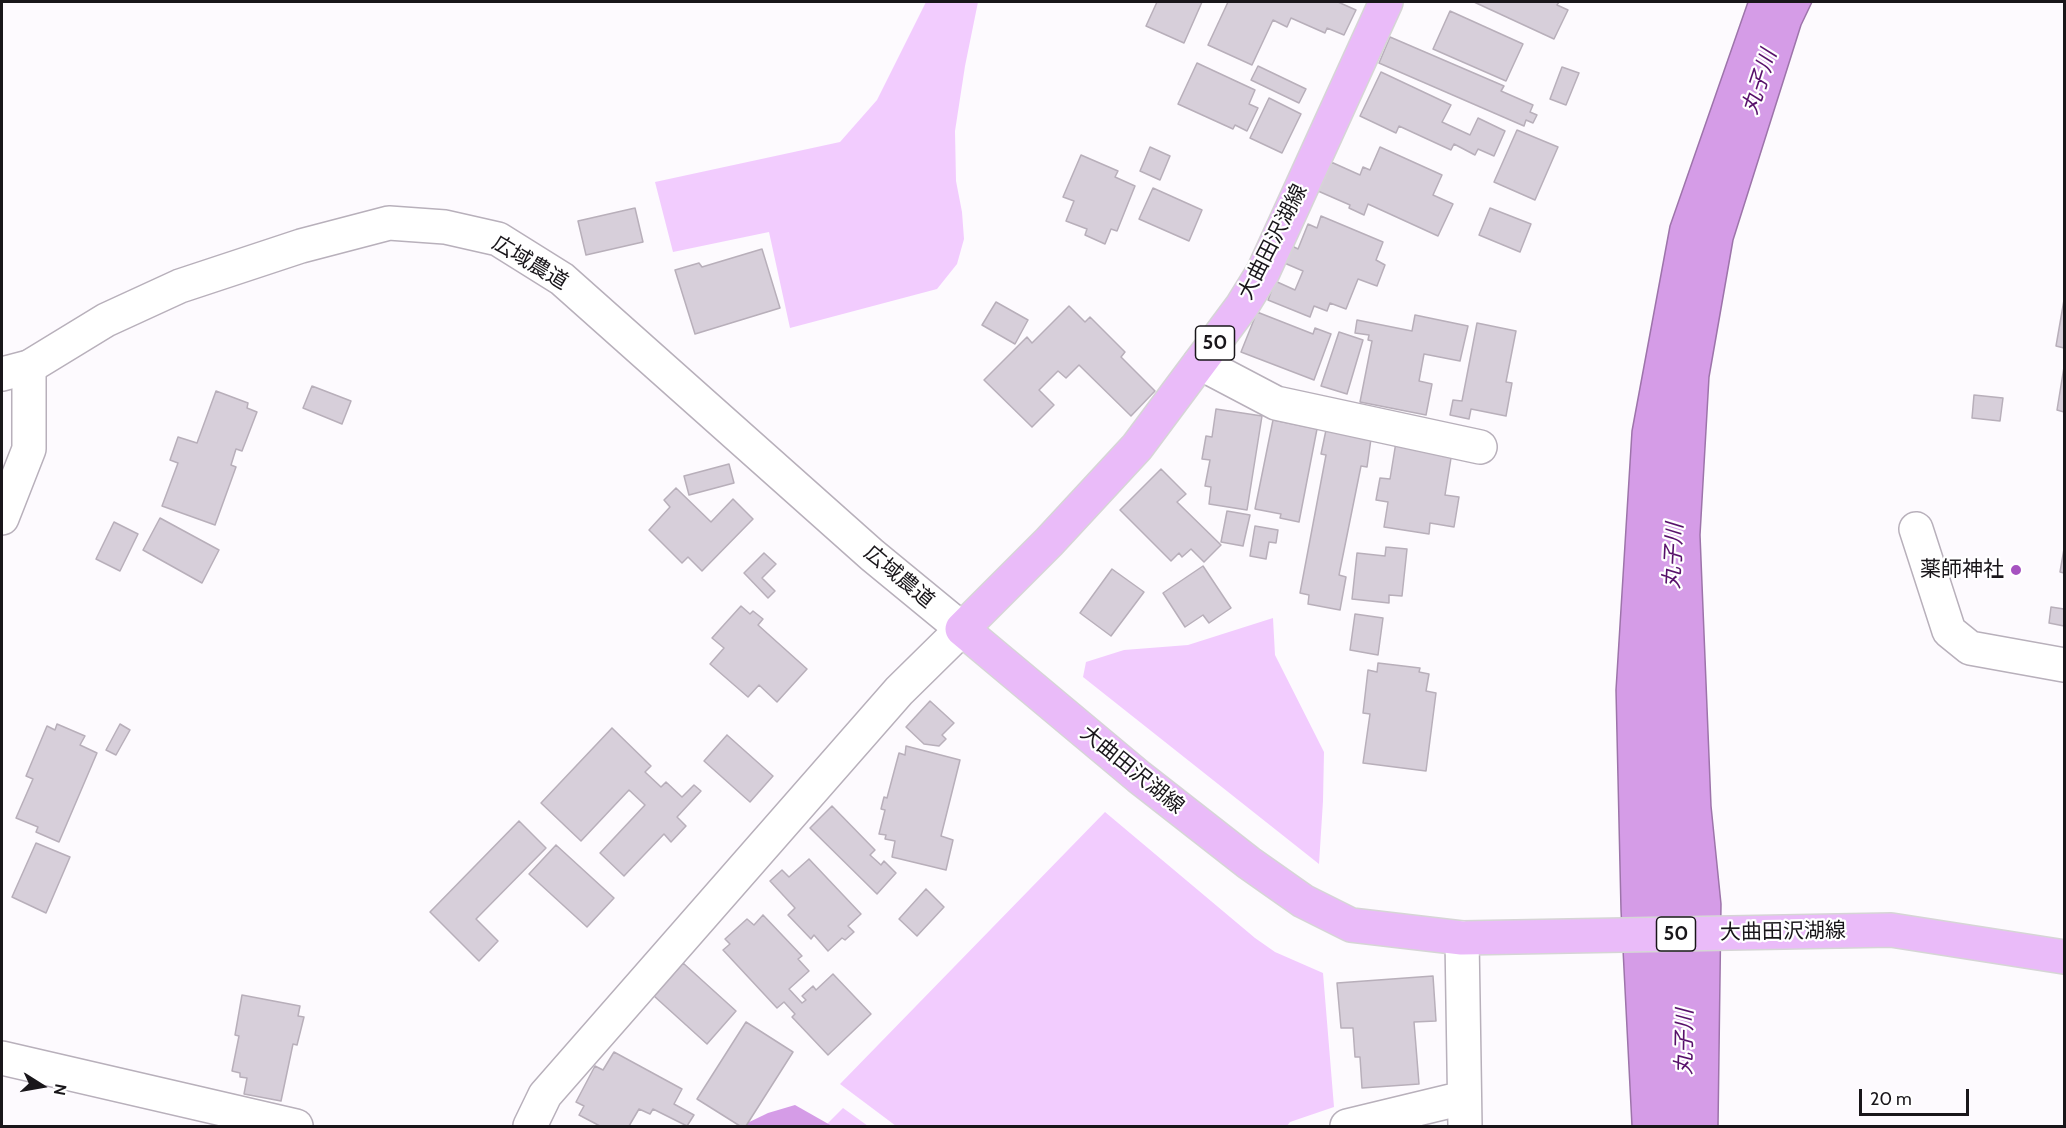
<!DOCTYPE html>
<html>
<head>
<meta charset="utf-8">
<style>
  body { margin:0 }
  #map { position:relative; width:2066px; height:1128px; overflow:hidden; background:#fdfafe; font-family:Cabin,sans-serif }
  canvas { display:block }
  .frame { position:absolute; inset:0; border:3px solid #19161a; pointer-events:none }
  .north { position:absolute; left:12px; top:1056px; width:60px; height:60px; -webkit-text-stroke:4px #fff; paint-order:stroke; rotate:101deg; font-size:16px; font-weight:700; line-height:24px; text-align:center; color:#19161a }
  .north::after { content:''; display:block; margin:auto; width:21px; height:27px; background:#19161a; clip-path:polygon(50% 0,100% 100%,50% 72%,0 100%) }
  .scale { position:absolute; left:1859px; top:1089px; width:110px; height:27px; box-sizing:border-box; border:3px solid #19161a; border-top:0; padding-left:8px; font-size:18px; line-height:21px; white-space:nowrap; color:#19161a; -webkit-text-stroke:4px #fff; paint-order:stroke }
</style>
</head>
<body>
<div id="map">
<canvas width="2066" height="1128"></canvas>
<div class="frame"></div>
<div class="north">N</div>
<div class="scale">20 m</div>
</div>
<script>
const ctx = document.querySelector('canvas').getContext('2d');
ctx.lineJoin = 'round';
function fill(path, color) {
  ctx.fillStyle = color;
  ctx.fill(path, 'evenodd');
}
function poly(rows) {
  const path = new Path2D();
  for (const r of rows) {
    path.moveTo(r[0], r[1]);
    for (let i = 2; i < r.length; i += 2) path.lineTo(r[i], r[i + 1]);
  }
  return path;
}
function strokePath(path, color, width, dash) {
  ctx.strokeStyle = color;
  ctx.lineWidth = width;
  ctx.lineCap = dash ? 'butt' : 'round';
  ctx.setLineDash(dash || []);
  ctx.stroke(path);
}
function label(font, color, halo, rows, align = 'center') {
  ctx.font = font + ' Cabin,"Noto Sans JP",sans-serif';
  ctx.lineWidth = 4.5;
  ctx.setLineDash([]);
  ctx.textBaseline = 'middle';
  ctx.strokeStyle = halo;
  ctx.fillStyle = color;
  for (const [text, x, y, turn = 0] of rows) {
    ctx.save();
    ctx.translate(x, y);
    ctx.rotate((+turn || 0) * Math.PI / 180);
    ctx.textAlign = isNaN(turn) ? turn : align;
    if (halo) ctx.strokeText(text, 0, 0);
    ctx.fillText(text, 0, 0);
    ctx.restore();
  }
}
fill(poly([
  [926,2,978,2,965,66,955,131,956,181,962,212,964,239,957,264,937,289,790,328,769,232,673,252,655,182,840,142,877,100],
  [1273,618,1275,655,1324,752,1323,801,1319,864,1083,677,1086,662,1124,650,1188,645],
  [1105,812,1255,938,1275,952,1323,973,1334,1107,1290,1122,1287,1126,896,1126,840,1084],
  [843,1108,868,1126,825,1126]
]), '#f2ccfe');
fill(poly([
  [795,1105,832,1126,741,1126,768,1113]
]), '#d59ce7');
const water = poly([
  [1748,2,1812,2,1801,25,1733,240,1709,377,1700,535,1711,806,1721,904,1718,1126,1632,1126,1621,910,1616,690,1632,431,1670,226,1748,2]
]);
fill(water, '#d59ce7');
strokePath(water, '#9d74aa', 1.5);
const building = poly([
  [1157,2,1202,2,1184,43,1146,26,1157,2],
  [1228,2,1338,2,1356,10,1344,35,1327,28,1325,33,1291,18,1287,27,1273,20,1252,65,1208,45,1228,2],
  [1474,2,1559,2,1557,5,1568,10,1554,39,1474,2],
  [1450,11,1523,44,1506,81,1433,49,1450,11],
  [1390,37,1504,86,1501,91,1533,105,1530,112,1537,115,1533,123,1526,120,1524,126,1379,63,1390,37],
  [1197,63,1255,90,1249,104,1258,108,1247,131,1235,125,1233,129,1178,104,1197,63],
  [1258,66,1306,89,1299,103,1251,80,1258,66],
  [1562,67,1579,73,1566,105,1550,99,1562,67],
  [1381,72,1451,105,1442,122,1470,135,1478,118,1505,131,1494,156,1478,149,1475,155,1454,144,1451,150,1399,126,1396,133,1360,116,1381,72],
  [1269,98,1301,114,1282,153,1250,138,1269,98],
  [1517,130,1558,147,1535,200,1494,182,1517,130],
  [1150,147,1170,156,1160,180,1140,171,1150,147],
  [1380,147,1442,175,1433,195,1453,204,1438,236,1368,204,1364,215,1349,208,1350,205,1318,191,1331,162,1360,175,1363,167,1370,170,1380,147],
  [1081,155,1118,171,1115,177,1135,186,1117,231,1111,229,1105,244,1085,235,1087,229,1066,221,1074,201,1063,197,1081,155],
  [1153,188,1202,210,1189,241,1139,219,1153,188],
  [635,208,643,242,586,255,578,221,635,208],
  [1490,208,1531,224,1520,252,1479,235,1490,208],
  [1321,216,1383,242,1376,260,1385,265,1377,286,1358,279,1346,309,1330,303,1327,311,1314,306,1310,317,1268,300,1275,281,1295,290,1303,271,1282,262,1290,245,1298,249,1308,224,1317,228,1321,216],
  [762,249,780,308,695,334,675,270,699,263,702,267,762,249],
  [2064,300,2064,348,2056,346,2064,300],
  [996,302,1028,320,1015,344,982,325,996,302],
  [1069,306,1085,322,1090,317,1125,352,1121,357,1155,391,1131,416,1079,365,1066,378,1058,371,1039,390,1054,405,1032,427,984,380,1027,337,1032,343,1069,306],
  [1257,312,1313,334,1315,328,1331,334,1314,380,1241,352,1257,312],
  [1415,315,1468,326,1460,361,1424,354,1419,381,1432,384,1426,415,1360,402,1372,341,1368,340,1369,335,1355,333,1357,320,1412,331,1415,315],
  [1477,323,1516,331,1506,382,1512,383,1506,416,1471,409,1469,419,1450,415,1453,400,1462,401,1477,323],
  [1339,332,1363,340,1347,394,1321,386,1339,332],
  [2064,367,2064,412,2057,410,2064,367],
  [312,386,351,401,342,424,303,408,312,386],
  [216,391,248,403,247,408,257,412,242,451,236,449,231,465,236,467,215,525,162,506,178,463,170,460,178,437,197,443,216,391],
  [1974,395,2003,398,2000,421,1972,418,1974,395],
  [1216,409,1262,416,1247,510,1209,504,1211,487,1205,486,1210,460,1202,459,1206,436,1212,437,1216,409],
  [1273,420,1317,429,1299,522,1280,518,1281,514,1255,509,1273,420],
  [1326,430,1371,439,1367,467,1361,466,1339,575,1346,577,1340,610,1308,604,1309,595,1300,593,1326,455,1321,454,1326,430],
  [1396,442,1452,452,1445,495,1459,497,1454,527,1430,523,1429,534,1384,527,1388,502,1376,500,1380,478,1390,479,1396,442],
  [729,464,734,483,689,495,684,476,729,464],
  [1161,469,1186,494,1177,502,1221,545,1204,562,1191,549,1182,557,1179,553,1171,561,1120,510,1161,469],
  [676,488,711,522,733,499,753,519,702,571,688,557,682,563,649,530,670,507,664,500,676,488],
  [1227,511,1250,515,1243,546,1221,542,1227,511],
  [160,518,219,550,202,583,143,550,160,518],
  [114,522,138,534,120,571,96,559,114,522],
  [1255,526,1278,530,1276,543,1269,542,1266,559,1250,556,1255,526],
  [1386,547,1407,549,1402,596,1389,595,1389,603,1352,599,1357,553,1385,556,1386,547],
  [2064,549,2064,573,2060,572,2064,549],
  [764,553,776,564,762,578,775,591,768,598,744,573,764,553],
  [1203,566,1231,608,1209,623,1203,615,1185,627,1163,593,1203,566],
  [1112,569,1144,592,1111,636,1080,613,1112,569],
  [741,606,750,614,753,611,763,619,758,625,807,669,777,702,759,685,748,697,710,664,724,648,712,638,741,606],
  [2051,607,2064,609,2064,626,2049,623,2051,607],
  [1355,614,1383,618,1378,655,1350,650,1355,614],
  [1378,663,1420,668,1419,672,1429,674,1426,691,1436,693,1426,771,1363,763,1370,714,1363,713,1368,670,1377,672,1378,663],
  [930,701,954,723,942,735,946,739,939,746,924,744,906,727,930,701],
  [57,724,85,736,80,745,97,753,59,842,36,832,38,827,16,818,33,779,26,776,47,726,55,730,57,724],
  [120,724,130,730,116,755,106,750,120,724],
  [612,728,651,766,645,772,661,787,666,782,682,797,694,785,701,791,677,817,686,826,671,842,664,834,624,876,600,853,645,805,629,790,581,841,541,803,612,728],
  [727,735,773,776,750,802,704,761,727,735],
  [906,746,960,760,941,836,953,840,946,870,892,857,895,841,885,839,886,835,879,834,885,810,881,809,884,797,887,798,899,753,905,755,906,746],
  [832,806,875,850,870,855,881,865,884,861,896,873,877,894,810,828,832,806],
  [519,821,546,848,476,919,498,941,479,961,430,912,519,821],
  [36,843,70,857,46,913,12,897,36,843],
  [556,845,614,898,587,927,529,874,556,845],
  [809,859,861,914,848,926,854,932,845,940,842,938,828,951,814,935,811,939,788,915,795,908,770,881,782,870,789,877,809,859],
  [926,889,944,907,917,936,899,919,926,889],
  [763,915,802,956,798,959,809,971,789,989,802,1003,806,1000,802,996,813,986,816,990,833,974,871,1014,828,1055,792,1017,795,1014,784,1002,777,1008,723,950,730,944,725,939,747,919,754,925,763,915],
  [683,963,736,1011,707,1044,654,996,683,963],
  [1433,976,1436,1021,1414,1022,1419,1084,1362,1088,1360,1057,1355,1057,1353,1028,1341,1028,1337,983,1433,976],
  [242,995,300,1006,298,1016,304,1017,297,1045,293,1044,281,1101,244,1094,247,1078,240,1077,240,1073,232,1071,239,1036,235,1035,242,995],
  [746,1022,793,1052,746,1126,740,1126,697,1099,746,1022],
  [614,1052,682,1089,674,1104,694,1115,687,1126,653,1109,650,1114,639,1109,629,1126,600,1126,579,1115,584,1106,576,1102,595,1066,603,1070,614,1052]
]);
fill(building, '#d7cfda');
strokePath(building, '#b8afba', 1.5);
const minor = poly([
  [1200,363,1276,403,1480,447],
  [2,518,29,449,29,367],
  [1916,529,1949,631,1970,648,2064,665],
  [1462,938,1465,1126],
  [2,1058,296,1126],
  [530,1126,545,1095,899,691,962,629],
  [1347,1126,1463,1098]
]);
const tertiary = poly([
  [2,374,29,367,106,320,180,286,301,246,389,223,445,227,498,239,562,279,872,555,962,629]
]);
const primary = poly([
  [1386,2,1263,272,1242,306,1137,447,1049,542,962,629,1139,777,1249,863,1303,901,1351,925,1462,938,1891,930,2064,957]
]);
strokePath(minor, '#b8b0bb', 36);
strokePath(tertiary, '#b8b0bb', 36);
strokePath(primary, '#d6d5d6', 36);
strokePath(minor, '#fff', 33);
strokePath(tertiary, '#fff', 33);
strokePath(primary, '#eabbf9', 33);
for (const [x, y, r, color] of [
  [2016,570,6,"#a652c0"]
]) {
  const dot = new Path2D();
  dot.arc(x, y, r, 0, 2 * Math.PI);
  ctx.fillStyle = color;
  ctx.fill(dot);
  strokePath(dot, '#fff', 2);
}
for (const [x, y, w] of [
  [1215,343,39],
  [1676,934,39]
]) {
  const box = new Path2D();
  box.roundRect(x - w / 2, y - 17, w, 34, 4.5);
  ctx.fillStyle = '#fff';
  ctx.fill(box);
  strokePath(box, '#19161a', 1.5);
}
label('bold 20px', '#19161a', null, [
  ["50",1215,343],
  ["50",1676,934]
]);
label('21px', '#19161a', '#fff', [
  ["大曲田沢湖線",1273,242,-63],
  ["広域農道",530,263,31],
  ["広域農道",899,577,40],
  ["大曲田沢湖線",1132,770,39],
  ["大曲田沢湖線",1783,932,-1]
]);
label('21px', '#19161a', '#fff', [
  ["薬師神社",2004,570]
], 'right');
label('italic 22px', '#57106a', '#fff', [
  ["丸子川",1760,82,-72],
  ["丸子川",1674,556,-87],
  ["丸子川",1685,1042,-89]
]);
</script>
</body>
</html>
